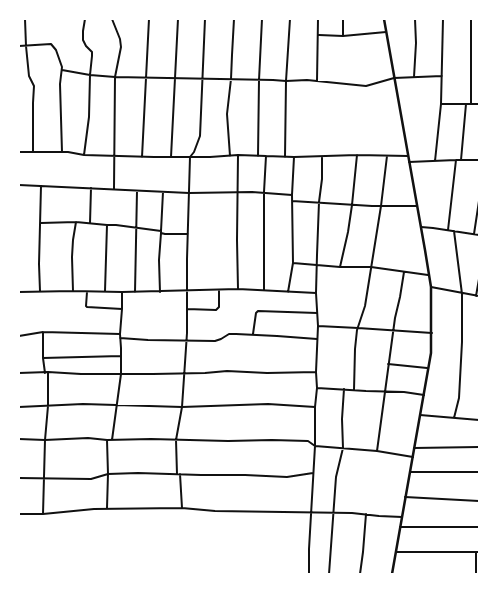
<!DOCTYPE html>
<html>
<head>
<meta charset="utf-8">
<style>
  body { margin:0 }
  #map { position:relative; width:498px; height:593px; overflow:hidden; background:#fff; font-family:"Fira Sans Condensed",sans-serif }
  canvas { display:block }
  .frame { position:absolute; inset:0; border:20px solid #fff; pointer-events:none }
</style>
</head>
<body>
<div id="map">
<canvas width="498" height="593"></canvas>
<div class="frame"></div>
</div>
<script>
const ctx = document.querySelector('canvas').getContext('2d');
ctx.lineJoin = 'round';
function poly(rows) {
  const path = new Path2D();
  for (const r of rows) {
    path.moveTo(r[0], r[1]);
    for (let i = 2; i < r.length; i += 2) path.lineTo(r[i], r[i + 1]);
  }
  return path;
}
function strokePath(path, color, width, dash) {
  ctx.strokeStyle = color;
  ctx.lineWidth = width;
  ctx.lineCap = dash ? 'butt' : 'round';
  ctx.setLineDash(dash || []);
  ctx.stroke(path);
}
strokePath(poly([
  [25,19,26,46,29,76,34,86,33,103,33,152],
  [112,19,120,39,121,47,115,77,114,189],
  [319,35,343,36,386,32],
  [343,36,343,19],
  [19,46,51,44,56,50,62,67,60,84,62,152],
  [62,70,90,75,115,77,273,80,286,81,307,80,366,86,394,78,442,76],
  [414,77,416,43,415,19],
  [317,81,318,19],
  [441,104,479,104],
  [471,104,471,19],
  [19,152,68,152,84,155,154,157,210,157,238,155,294,157,357,155,408,156],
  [84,155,89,117,90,75,92,56,92,52,86,46,83,40,83,31,85,19],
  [230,156,227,114,231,79,232,55,234,19],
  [258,156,259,80,262,19],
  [142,157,149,19],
  [171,157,178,19],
  [285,157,286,81,290,19],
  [461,160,466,104],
  [435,161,441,104,443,19],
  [409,162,456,160,479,160],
  [19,185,189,193,252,192,292,195],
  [292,201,372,206,417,206],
  [41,223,76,222,107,225,116,225,161,231,161,233,165,234,188,234],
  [90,223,91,188],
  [421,227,433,228,479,235],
  [448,230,456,160],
  [161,231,163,192],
  [454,231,462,294,462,342,459,398,454,418],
  [474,234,479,201],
  [293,263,340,267,371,267,428,275],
  [340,267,348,232,352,205,357,155],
  [431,287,479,296],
  [238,289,237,240,238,155],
  [264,290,264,192,266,156],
  [40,291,39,264,41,186],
  [73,291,72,257,73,240,76,222],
  [105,291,107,225],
  [19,292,73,291,122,292,238,289,316,293],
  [87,292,86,306,87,307,122,309],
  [135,292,137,191],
  [160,292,159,260,161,233],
  [288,292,293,263,292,195,294,157],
  [476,296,479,279],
  [187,309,216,310,219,307,219,290],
  [318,326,358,328,432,333],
  [253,334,256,313,258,311,317,313],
  [19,336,43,332],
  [120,338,148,340,215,341,221,339,229,334,236,334,277,336,317,339],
  [43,358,121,356],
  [388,364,427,368],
  [19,373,48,372,81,374,153,374,205,373,227,371,267,373,316,372],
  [45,373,43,358,43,332,120,334],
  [317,388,366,391,404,392,424,395],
  [354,390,355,349,357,330,365,306,381,206,387,156],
  [19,407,83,404,182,407,268,404,315,407],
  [420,415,479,420],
  [19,439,45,440,88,438,107,440,151,439,228,441,272,440,308,441,315,446,377,451,413,457],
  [107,440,108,474,107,508],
  [112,440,121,374,121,348,120,334,122,309,122,292],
  [414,448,479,447],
  [377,451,395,318,400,297,404,272],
  [410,472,479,472],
  [177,474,176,440,182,407,187,333,187,259,190,157,194,152,200,136,205,19],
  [180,474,182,508],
  [19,478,91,479,108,474,138,473,201,475,245,475,287,477,313,473],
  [405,497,479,501],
  [19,514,43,514,94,509,182,508,215,511,352,513,379,516,402,517],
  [43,514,45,440,48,406,48,372],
  [400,527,479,527],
  [396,552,479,552],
  [476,552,476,574],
  [309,574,309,549,315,446,315,407,317,388,316,372,318,326,316,293,317,255,319,202,322,179,322,157],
  [329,574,336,477,343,448,342,419,344,389],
  [360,574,363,552,366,514]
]), '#111', 2);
strokePath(poly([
  [384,19,425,250,431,287,431,353,392,574]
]), '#111', 2.5);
</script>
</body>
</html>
